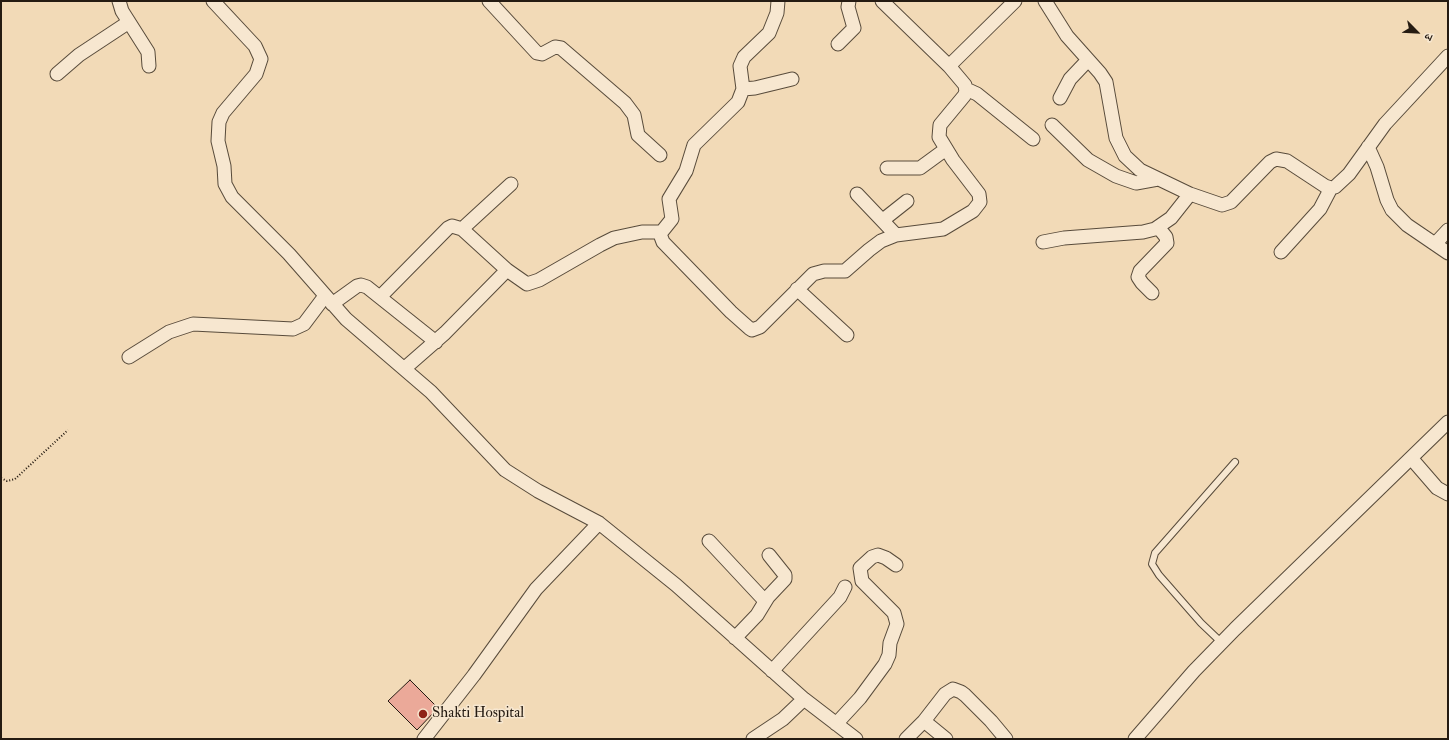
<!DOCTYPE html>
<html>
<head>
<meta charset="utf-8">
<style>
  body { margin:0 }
  #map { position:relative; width:1449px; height:740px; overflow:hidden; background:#f2dab7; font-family:"IM FELL Double Pica","Noto Serif Devanagari",serif }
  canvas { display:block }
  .frame { position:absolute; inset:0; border:2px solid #251b12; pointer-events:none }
  .north { position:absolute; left:1397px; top:12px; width:40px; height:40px; -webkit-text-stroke:3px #f7e7d0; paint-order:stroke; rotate:114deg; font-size:11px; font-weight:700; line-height:16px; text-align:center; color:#251b12 }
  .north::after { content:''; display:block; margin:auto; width:14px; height:18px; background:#251b12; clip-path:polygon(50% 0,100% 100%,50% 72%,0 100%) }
</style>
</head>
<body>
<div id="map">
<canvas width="1449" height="740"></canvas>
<div class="frame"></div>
<div class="north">उ</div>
</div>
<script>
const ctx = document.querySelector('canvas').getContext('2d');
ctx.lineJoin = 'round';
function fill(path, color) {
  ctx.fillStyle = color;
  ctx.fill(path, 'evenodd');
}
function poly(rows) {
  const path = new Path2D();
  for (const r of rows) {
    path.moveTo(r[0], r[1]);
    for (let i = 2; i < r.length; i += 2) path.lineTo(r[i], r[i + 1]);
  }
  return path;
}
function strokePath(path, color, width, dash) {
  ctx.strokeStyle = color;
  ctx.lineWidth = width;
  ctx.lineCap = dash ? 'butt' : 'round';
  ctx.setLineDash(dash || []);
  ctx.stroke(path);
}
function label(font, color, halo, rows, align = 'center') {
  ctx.font = font + ' "IM FELL Double Pica",serif';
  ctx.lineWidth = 3;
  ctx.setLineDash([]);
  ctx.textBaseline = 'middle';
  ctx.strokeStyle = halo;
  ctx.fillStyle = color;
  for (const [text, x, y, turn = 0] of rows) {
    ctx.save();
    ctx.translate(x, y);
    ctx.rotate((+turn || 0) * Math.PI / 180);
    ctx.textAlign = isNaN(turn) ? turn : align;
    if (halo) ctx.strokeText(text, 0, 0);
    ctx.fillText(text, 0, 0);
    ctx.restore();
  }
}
const building = poly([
  [410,680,438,708,417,730,388,701,410,680]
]);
fill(building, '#eba999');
strokePath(building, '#251b12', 1);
const lane = poly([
  [1222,643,1201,623,1159,575,1152,564,1155,553,1235,462]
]);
const street = poly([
  [119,1,122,11,148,52,149,66],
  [213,1,255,46,261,59,256,74,223,113,219,122,218,141,224,166,225,184,232,197,289,254,346,319,431,392,505,470,538,491,599,523,676,585,804,699,856,739],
  [489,1,537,53,542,54,555,47,561,48,625,103,634,115,638,135,660,155],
  [778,1,777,13,769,33,744,57,740,66,743,89,738,102,694,145,686,171,669,199,672,219,660,234,663,242,731,312,749,328,752,330,760,327,813,274,824,271,845,271,869,250,881,241,896,235,943,229,973,211,980,202,979,194,953,160,939,137,940,125,964,96,966,92,965,85,949,66,882,1],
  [1045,1,1067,36,1100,73,1106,82,1116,138,1125,156,1140,170,1190,194,1222,205,1231,202,1270,162,1276,159,1287,161,1325,186,1331,188,1335,187,1349,174,1385,124,1448,56],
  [838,44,854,28,848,7,849,1],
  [949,66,1015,1],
  [57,74,79,55,129,22],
  [743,89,755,88,792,79],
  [966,89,977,94,1033,139],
  [1060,98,1070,79,1088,60],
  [1052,125,1088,160,1116,176,1136,183,1158,179],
  [1368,147,1377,167,1387,200,1392,210,1407,225,1448,253],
  [887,168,920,168,946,149],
  [857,194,896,235],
  [883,220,907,201],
  [462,229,511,184],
  [1043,242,1064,238,1143,232,1155,229,1171,218,1190,194],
  [1435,244,1448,230],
  [1281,252,1320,209,1331,188],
  [797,289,847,335],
  [1152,293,1142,283,1138,277,1140,271,1167,243,1166,237,1158,227],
  [380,297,448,228,452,226,462,229,507,270,527,284,539,280,600,245,614,238,642,232,661,232],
  [332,304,357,286,361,285,367,287,436,342],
  [129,357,169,332,193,324,293,329,304,324,325,296],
  [405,368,445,333,507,270],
  [1411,458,1437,488,1448,494],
  [709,541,765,601],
  [735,638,757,615,768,597,785,579,785,575,769,555],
  [772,671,840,597,845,587],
  [924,721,946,739],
  [836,724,860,698,885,664,889,655,890,643,897,624,894,613,862,581,860,568,872,557,878,555,886,558,896,565],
  [424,739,474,675,536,589,599,523],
  [753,739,783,719,804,699],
  [906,739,924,721,945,694,953,689,961,692,965,695,991,721,1006,739],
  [1135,739,1194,671,1235,629,1448,422]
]);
strokePath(lane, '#584b3b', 8);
strokePath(street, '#584b3b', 15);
strokePath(poly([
  [1,478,7,481,15,479,68,430]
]), '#251b12', 2, [1, 2]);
strokePath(lane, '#f7e7d0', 6);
strokePath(street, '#f7e7d0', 13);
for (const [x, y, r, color] of [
  [423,714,5,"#8f2418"]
]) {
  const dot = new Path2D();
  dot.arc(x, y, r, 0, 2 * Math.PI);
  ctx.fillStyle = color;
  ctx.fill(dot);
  strokePath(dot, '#f7e7d0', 1.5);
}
label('15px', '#251b12', '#f7e7d0', [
  ["Shakti Hospital",432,714]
], 'left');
</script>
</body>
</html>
